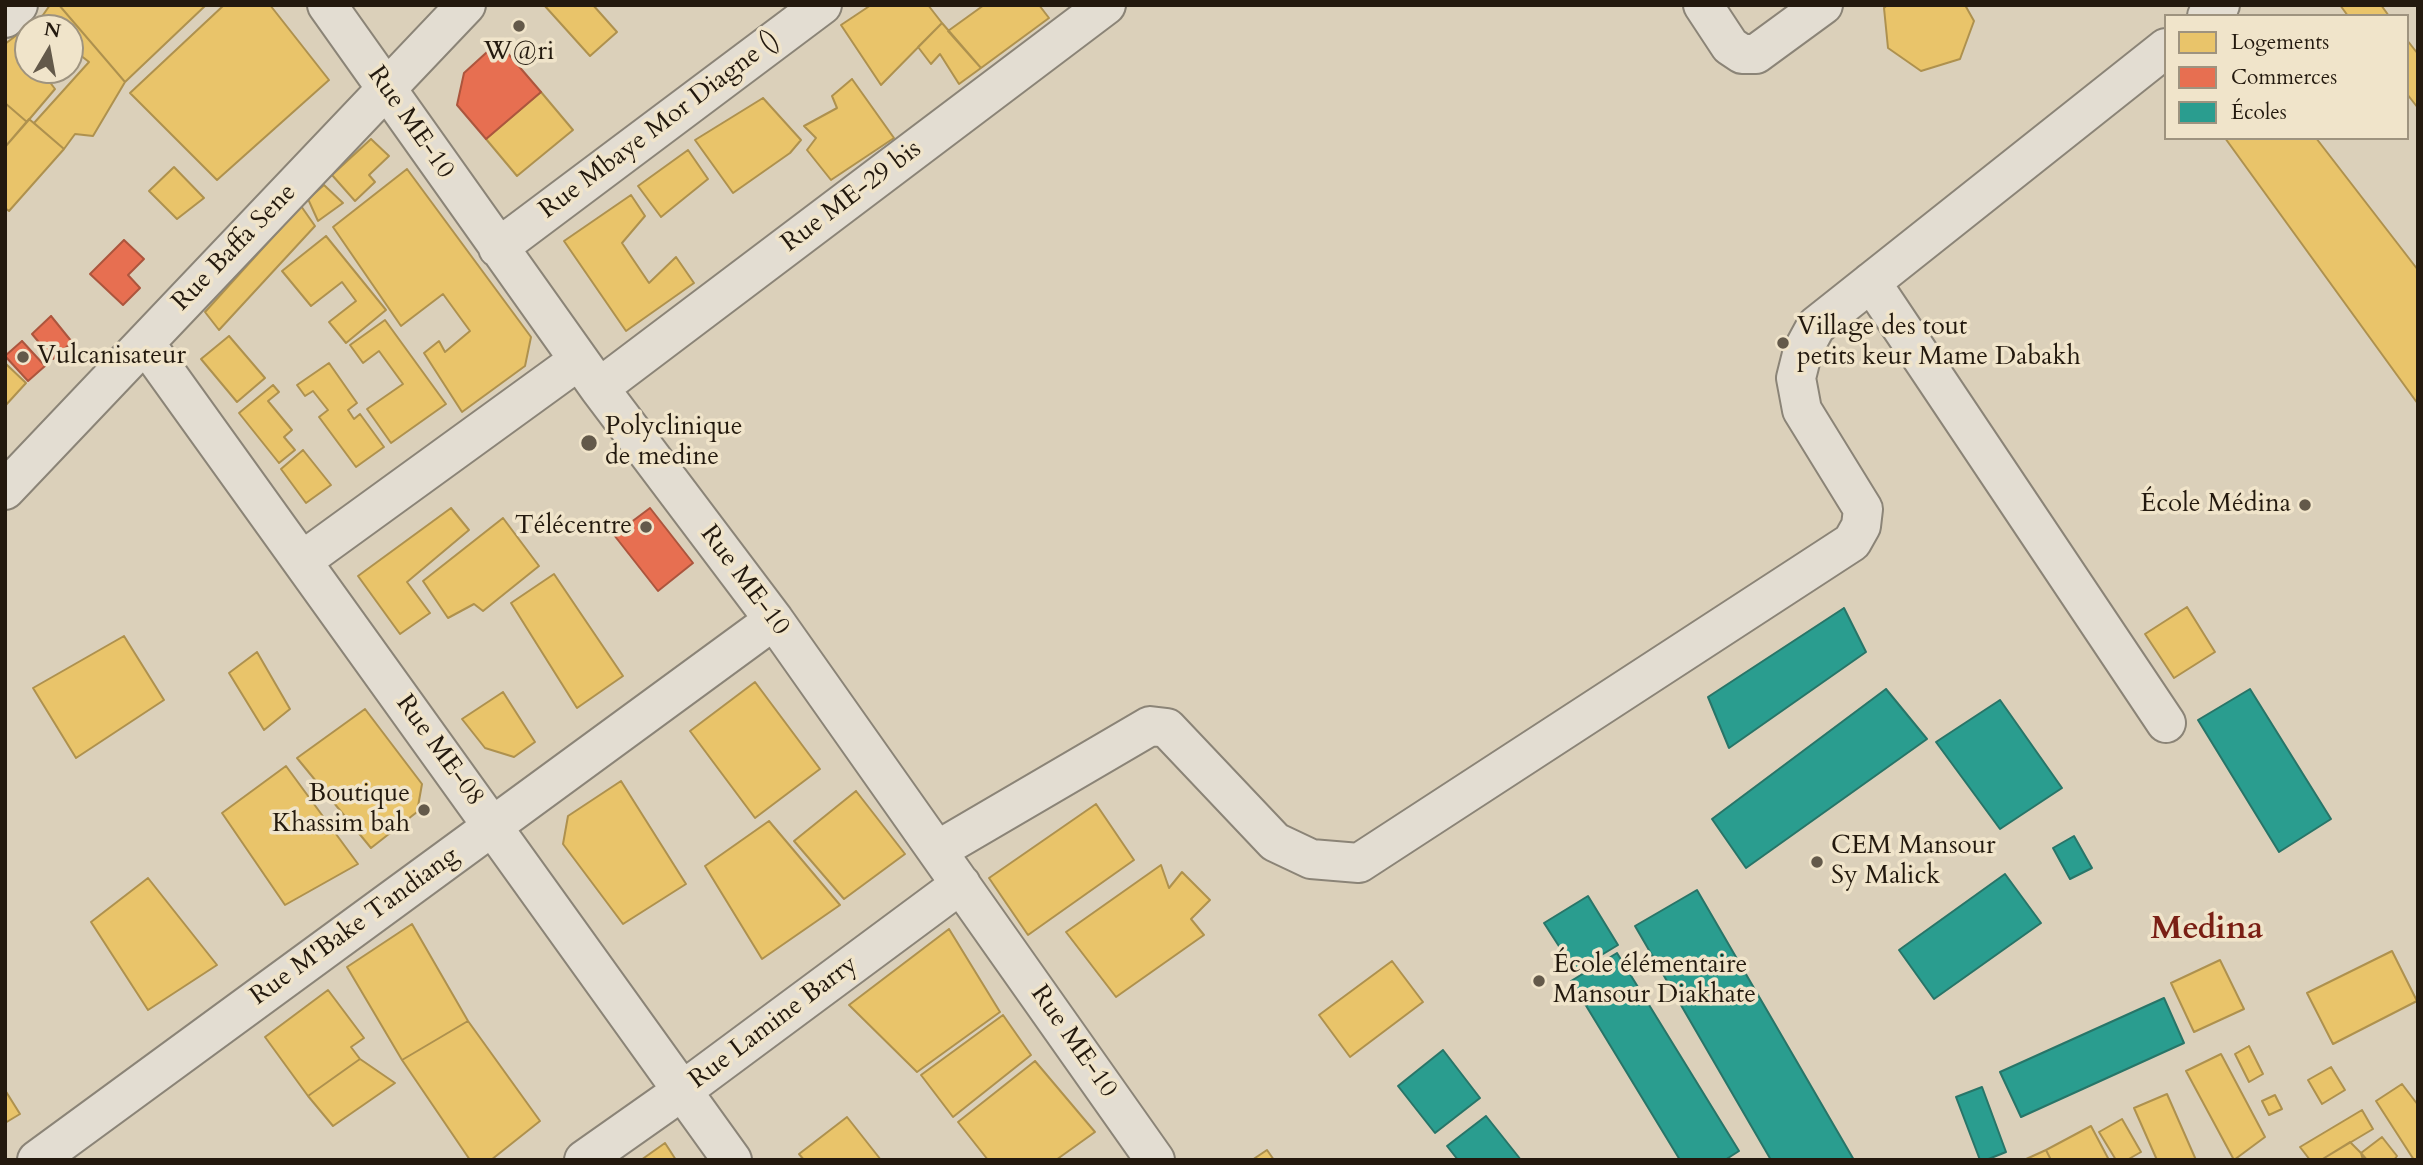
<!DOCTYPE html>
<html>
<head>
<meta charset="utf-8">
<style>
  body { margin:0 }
  #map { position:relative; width:2423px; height:1165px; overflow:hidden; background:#dbd0ba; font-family:Cardo,serif }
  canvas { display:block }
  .frame { position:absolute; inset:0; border:7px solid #23190e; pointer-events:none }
  .legend { position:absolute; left:2164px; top:14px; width:245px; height:126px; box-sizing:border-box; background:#f0e4ca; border:2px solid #9e937f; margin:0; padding:9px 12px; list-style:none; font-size:21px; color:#23190e }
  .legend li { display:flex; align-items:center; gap:14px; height:35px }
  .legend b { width:35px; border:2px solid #9e937f }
  .north { position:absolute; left:14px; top:14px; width:70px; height:70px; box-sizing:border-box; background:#f0e4ca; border:2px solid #9e937f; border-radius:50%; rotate:10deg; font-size:19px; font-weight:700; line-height:28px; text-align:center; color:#23190e }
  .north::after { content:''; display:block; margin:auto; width:24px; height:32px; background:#63594a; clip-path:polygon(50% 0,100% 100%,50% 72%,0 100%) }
</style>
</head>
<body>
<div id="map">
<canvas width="2423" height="1165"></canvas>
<div class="frame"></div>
<ul class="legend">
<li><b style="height:19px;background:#e9c46a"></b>Logements</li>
<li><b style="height:19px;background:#e76f51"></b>Commerces</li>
<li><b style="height:19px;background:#2a9d8f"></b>Écoles</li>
</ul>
<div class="north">N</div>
</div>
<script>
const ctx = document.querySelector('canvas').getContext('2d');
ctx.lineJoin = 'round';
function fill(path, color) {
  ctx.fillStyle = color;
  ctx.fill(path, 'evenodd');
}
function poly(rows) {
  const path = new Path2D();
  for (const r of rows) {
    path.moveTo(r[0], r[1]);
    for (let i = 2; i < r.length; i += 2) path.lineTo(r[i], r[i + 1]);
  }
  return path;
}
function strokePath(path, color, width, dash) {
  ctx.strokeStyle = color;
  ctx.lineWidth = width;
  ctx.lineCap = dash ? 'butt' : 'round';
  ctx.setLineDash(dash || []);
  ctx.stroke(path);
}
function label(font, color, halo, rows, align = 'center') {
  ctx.font = font + ' Cardo,serif';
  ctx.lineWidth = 7;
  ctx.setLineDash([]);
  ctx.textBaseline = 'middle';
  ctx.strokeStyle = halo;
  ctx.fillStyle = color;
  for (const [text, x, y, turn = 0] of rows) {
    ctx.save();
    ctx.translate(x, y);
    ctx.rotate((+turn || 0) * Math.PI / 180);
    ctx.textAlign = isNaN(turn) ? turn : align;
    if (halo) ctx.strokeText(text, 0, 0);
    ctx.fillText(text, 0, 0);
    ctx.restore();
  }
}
const homes = poly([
  [50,5,59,5,125,82,93,136,75,134,64,149,34,123,89,62,70,47,70,28,28,28,28,70,45,70,43,73,55,89,27,122,5,103,5,44,43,15,50,5],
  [59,5,206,5,125,82,59,5],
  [224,5,270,5,329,80,217,180,130,93,224,5],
  [544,5,593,5,617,32,590,56,544,5],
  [871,5,928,5,942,23,881,85,841,25,871,5],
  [984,5,1039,5,1049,18,981,68,948,31,984,5],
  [1887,5,1965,5,1974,21,1960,59,1921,71,1888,48,1884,8,1887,5],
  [2340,5,2381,5,2389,16,2348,16,2340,5],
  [942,23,981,68,959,84,940,54,931,64,918,47,942,23],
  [2407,40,2418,54,2418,108,2407,94,2407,40],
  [852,79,894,138,831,180,807,150,816,138,804,126,837,108,832,96,852,79],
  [541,92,573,130,517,176,486,139,541,92],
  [763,98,801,140,790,153,733,193,695,140,763,98],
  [5,103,27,122,5,147,5,103],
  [29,119,64,149,9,211,5,208,5,147,29,119],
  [2225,138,2316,138,2418,270,2418,404,2225,138],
  [371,139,389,156,369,175,375,182,355,201,332,175,371,139],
  [688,150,708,179,661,217,638,186,688,150],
  [174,167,204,198,177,219,149,191,174,167],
  [407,169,531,337,525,366,462,412,424,353,439,341,445,352,470,331,443,294,401,326,333,227,407,169],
  [324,185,343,203,318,221,308,199,324,185],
  [631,195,645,216,622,243,649,283,676,257,694,283,626,331,564,241,631,195],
  [301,206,315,226,219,330,205,312,301,206],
  [326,236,386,310,346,343,329,322,356,301,342,282,311,306,282,271,326,236],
  [385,320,446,404,391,443,367,409,403,384,379,351,363,363,350,345,385,320],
  [229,336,265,378,237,402,201,359,229,336],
  [5,363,26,383,5,406,5,363],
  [329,363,357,403,348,410,354,419,360,414,384,447,356,467,319,417,328,410,313,391,305,396,297,385,329,363],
  [273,385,279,392,268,401,292,430,284,437,295,450,279,463,239,413,273,385],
  [303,450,331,485,306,503,281,469,303,450],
  [451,508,469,530,407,582,430,613,400,634,358,576,451,508],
  [503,518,539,566,483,611,474,604,448,618,423,581,503,518],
  [554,574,623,676,577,708,511,603,554,574],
  [2187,607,2215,652,2174,678,2145,634,2187,607],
  [124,636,164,700,76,758,33,688,124,636],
  [257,652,290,709,264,730,229,673,257,652],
  [755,682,820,769,755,818,690,731,755,682],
  [503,692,535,742,514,757,485,748,462,719,503,692],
  [365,709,422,784,417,812,371,848,297,758,365,709],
  [286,766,358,864,285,905,222,813,286,766],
  [621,781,686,884,623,924,563,844,568,816,621,781],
  [856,791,905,854,844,899,794,841,856,791],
  [1096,804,1134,860,1028,935,989,878,1096,804],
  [769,821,840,905,762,959,705,866,769,821],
  [1161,865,1169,888,1182,872,1210,900,1191,919,1204,935,1116,997,1066,932,1161,865],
  [148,878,217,965,148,1010,91,922,148,878],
  [412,924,468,1021,402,1060,347,967,412,924],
  [949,929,1000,1012,917,1072,849,1005,949,929],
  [2392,951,2417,1001,2333,1044,2307,993,2392,951],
  [2220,960,2244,1009,2194,1032,2171,983,2220,960],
  [1392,961,1423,1002,1350,1057,1319,1015,1392,961],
  [328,990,364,1038,351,1047,360,1059,308,1096,265,1037,328,990],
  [1003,1015,1031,1055,953,1117,921,1075,1003,1015],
  [468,1021,540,1121,491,1160,470,1160,402,1060,468,1021],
  [2249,1046,2263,1074,2249,1082,2235,1054,2249,1046],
  [2221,1054,2265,1137,2234,1160,2186,1071,2221,1054],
  [360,1059,395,1083,333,1126,308,1096,360,1059],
  [1035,1061,1095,1132,1056,1160,988,1160,958,1122,1035,1061],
  [2331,1067,2345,1090,2322,1104,2308,1080,2331,1067],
  [2402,1084,2418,1105,2418,1160,2414,1160,2376,1101,2402,1084],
  [5,1090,20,1114,5,1123,5,1090],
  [2167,1094,2196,1160,2157,1160,2134,1108,2167,1094],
  [2275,1095,2282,1109,2269,1115,2262,1101,2275,1095],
  [2362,1110,2373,1129,2321,1160,2310,1160,2300,1147,2362,1110],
  [847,1117,881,1160,804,1160,799,1154,847,1117],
  [2122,1119,2141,1152,2127,1160,2116,1160,2099,1132,2122,1119],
  [2091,1126,2109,1160,2051,1160,2046,1150,2091,1126],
  [2382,1137,2397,1156,2394,1160,2367,1160,2361,1153,2382,1137],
  [2350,1142,2361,1153,2363,1160,2321,1160,2350,1142],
  [665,1143,676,1160,641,1160,665,1143],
  [1267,1150,1274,1160,1252,1160,1267,1150],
  [2046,1150,2051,1160,2024,1160,2046,1150]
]);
fill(homes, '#e9c46a');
strokePath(homes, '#ae914e', 2);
const shops = poly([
  [498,42,541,92,486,139,457,105,464,73,498,42],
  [124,240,144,259,128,275,140,288,123,305,90,274,124,240],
  [51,316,72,342,53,359,32,334,51,316],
  [22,341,45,366,28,381,5,356,22,341],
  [650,508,693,563,658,591,614,535,650,508]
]);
fill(shops, '#e76f51');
strokePath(shops, '#ac553d', 2);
const schools = poly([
  [1844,608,1866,652,1729,748,1708,697,1844,608],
  [1886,689,1927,739,1746,868,1712,819,1886,689],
  [2250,689,2331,819,2279,852,2198,720,2250,689],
  [2000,700,2062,788,2000,829,1936,742,2000,700],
  [2074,836,2092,868,2070,879,2053,848,2074,836],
  [2005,874,2041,923,1934,999,1899,950,2005,874],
  [1697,890,1854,1160,1771,1160,1635,926,1697,890],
  [1588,896,1618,945,1575,971,1544,923,1588,896],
  [1617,953,1739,1151,1725,1160,1680,1160,1571,981,1617,953],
  [2164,998,2184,1043,2021,1117,2000,1072,2164,998],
  [1443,1050,1480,1098,1435,1133,1398,1086,1443,1050],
  [1982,1087,2006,1152,1986,1160,1980,1160,1956,1097,1982,1087],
  [1486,1116,1521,1160,1458,1160,1447,1146,1486,1116]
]);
fill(schools, '#2a9d8f');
strokePath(schools, '#287568', 2);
const minor = poly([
  [327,5,599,388,774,620,1155,1160],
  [1703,5,1730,46,1742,54,1756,54,1823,5],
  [2207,16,2220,5],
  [5,18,18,5],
  [498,248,822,5],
  [1871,282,2166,723],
  [145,343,732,1160],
  [599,388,1106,5],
  [5,490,466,5],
  [302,561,579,360],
  [938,850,1150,726,1167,728,1275,842,1311,859,1359,863,1852,542,1861,526,1863,509,1802,410,1796,378,1803,350,1816,326,2166,48],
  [37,1160,774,620],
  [584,1160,682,1091,961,884]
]);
strokePath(minor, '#8b8477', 42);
strokePath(minor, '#e3ddd2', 38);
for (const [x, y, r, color] of [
  [519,26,7,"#63594a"],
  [1783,343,7,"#63594a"],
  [23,357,7,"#63594a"],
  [589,443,9,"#63594a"],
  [2305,505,7,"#63594a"],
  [646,527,7,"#63594a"],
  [424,810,7,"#63594a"],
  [1817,862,7,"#63594a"],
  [1539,981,7,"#63594a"]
]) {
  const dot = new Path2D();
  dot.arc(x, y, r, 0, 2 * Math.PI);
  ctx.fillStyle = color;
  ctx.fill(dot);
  strokePath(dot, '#f0e4ca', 2.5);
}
label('26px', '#23190e', '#f0e4ca', [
  ["W@ri",519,53,"center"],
  ["Village des tout",1797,328],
  ["petits keur Mame Dabakh",1797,358],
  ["Vulcanisateur",37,357],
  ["Polyclinique",605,428],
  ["de medine",605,458],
  ["École Médina",2291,505,"right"],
  ["Télécentre",632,527,"right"],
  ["Boutique",410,795,"right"],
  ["Khassim bah",410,825,"right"],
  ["CEM Mansour",1831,847],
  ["Sy Malick",1831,877],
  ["École élémentaire",1553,966],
  ["Mansour Diakhate",1553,996]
], 'left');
label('26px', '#23190e', '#f0e4ca', [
  ["Rue ME-10",410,123,55],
  ["Rue Mbaye Mor Diagne ()",660,126,-37],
  ["Rue ME-29 bis",852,197,-37],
  ["Rue Baffa Sene",235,248,-46],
  ["Rue ME-10",744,581,53],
  ["Rue ME-08",439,751,54],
  ["Rue M'Bake Tandiang",355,927,-36],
  ["Rue Lamine Barry",774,1023,-37],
  ["Rue ME-10",1073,1042,55]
]);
label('bold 33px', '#7a1f14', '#f0e4ca', [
  ["Medina",2207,930]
]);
</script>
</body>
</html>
